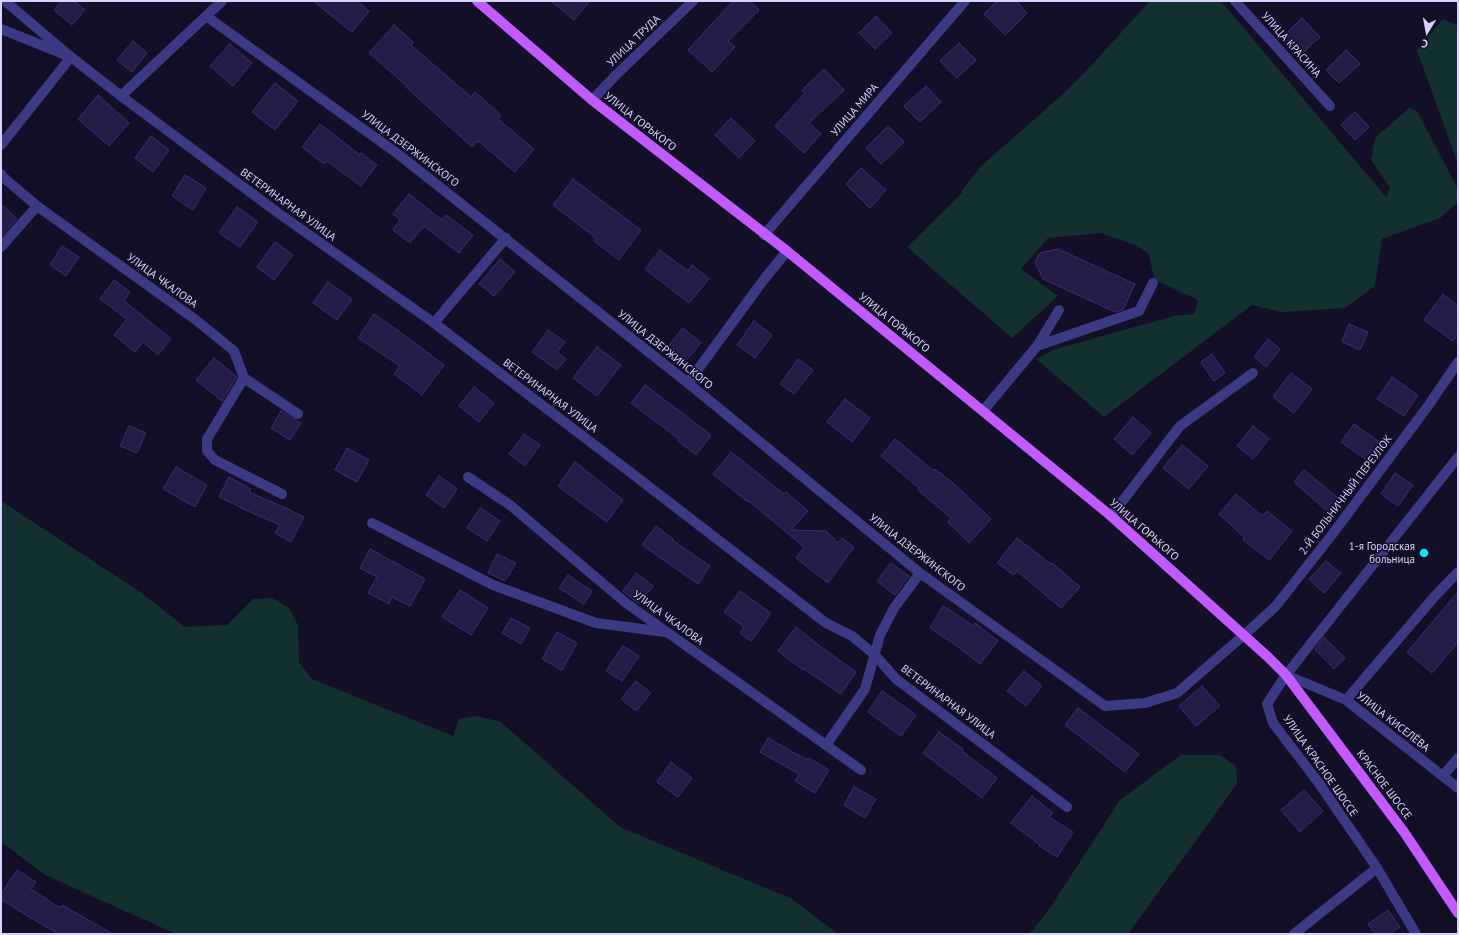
<!DOCTYPE html>
<html>
<head>
<meta charset="utf-8">
<style>
  body { margin:0 }
  #map { position:relative; width:1459px; height:935px; overflow:hidden; background:#130f26; font-family:"PT Sans",sans-serif }
  canvas { display:block }
  .frame { position:absolute; inset:0; border:2px solid #d9d4ff; pointer-events:none }
  .north { position:absolute; left:1407px; top:12px; width:40px; height:40px; -webkit-text-stroke:3px #130f26; paint-order:stroke; rotate:191deg; font-size:11px; font-weight:700; line-height:16px; text-align:center; color:#d9d4ff }
  .north::after { content:''; display:block; margin:auto; width:14px; height:18px; background:#d9d4ff; clip-path:polygon(50% 0,100% 100%,50% 72%,0 100%) }
</style>
</head>
<body>
<div id="map">
<canvas width="1459" height="935"></canvas>
<div class="frame"></div>
<div class="north">С</div>
</div>
<script>
const ctx = document.querySelector('canvas').getContext('2d');
ctx.lineJoin = 'round';
function fill(path, color) {
  ctx.fillStyle = color;
  ctx.fill(path, 'evenodd');
}
function poly(rows) {
  const path = new Path2D();
  for (const r of rows) {
    path.moveTo(r[0], r[1]);
    for (let i = 2; i < r.length; i += 2) path.lineTo(r[i], r[i + 1]);
  }
  return path;
}
function strokePath(path, color, width, dash) {
  ctx.strokeStyle = color;
  ctx.lineWidth = width;
  ctx.lineCap = dash ? 'butt' : 'round';
  ctx.setLineDash(dash || []);
  ctx.stroke(path);
}
function label(font, color, halo, rows, align = 'center') {
  ctx.font = font + ' "PT Sans",sans-serif';
  ctx.lineWidth = 3;
  ctx.setLineDash([]);
  ctx.textBaseline = 'middle';
  ctx.strokeStyle = halo;
  ctx.fillStyle = color;
  for (const [text, x, y, turn = 0] of rows) {
    ctx.save();
    ctx.translate(x, y);
    ctx.rotate((+turn || 0) * Math.PI / 180);
    ctx.textAlign = isNaN(turn) ? turn : align;
    if (halo) ctx.strokeText(text, 0, 0);
    ctx.fillText(text, 0, 0);
    ctx.restore();
  }
}
fill(poly([
  [1152,1,1221,1,1386,197,1390,188,1371,160,1375,138,1409,108,1417,111,1458,189,1458,202,1440,218,1382,239,1375,286,1345,308,1281,312,1252,305,1104,417,1036,359,1056,349,1174,316,1194,314,1198,300,1155,280,1148,253,1137,246,1101,233,1048,238,1021,269,1058,296,1012,338,907,247,962,193,961,192,981,166,1062,95,1087,70,1149,2],
  [1443,19,1458,26,1458,164,1417,50],
  [1,501,139,591,185,627,227,625,253,599,272,598,289,608,298,625,299,662,312,679,453,736,459,719,477,716,501,722,620,827,792,899,838,934,176,934,45,875,1,842],
  [1181,755,1220,755,1236,766,1237,784,1128,934,1029,934,1046,914,1120,800]
]), '#12302f');
const building = poly([
  [62,1,74,1,85,10,72,25,54,10,62,1],
  [313,1,357,1,369,11,352,32,313,1],
  [551,1,590,1,574,20,551,1],
  [733,1,750,1,759,10,728,41,735,47,712,72,688,50,733,1],
  [997,1,1016,1,1027,13,1005,35,984,14,997,1],
  [876,16,892,33,875,49,859,33,876,16],
  [1302,18,1320,37,1299,56,1282,38,1302,18],
  [394,25,413,42,411,45,471,97,475,92,501,115,498,119,534,149,515,172,478,141,472,147,406,87,407,86,369,53,394,25],
  [133,41,147,53,132,72,117,60,133,41],
  [959,43,976,60,957,78,940,61,959,43],
  [230,44,252,63,233,86,210,66,230,44],
  [1346,50,1360,64,1339,83,1326,70,1346,50],
  [824,69,844,90,809,123,821,134,804,153,775,126,805,93,802,90,824,69],
  [275,83,298,101,275,130,252,112,275,83],
  [926,86,941,102,920,122,904,106,926,86],
  [98,95,129,123,109,146,78,119,98,95],
  [1355,112,1369,127,1355,140,1341,125,1355,112],
  [731,118,755,141,739,158,715,135,731,118],
  [320,124,360,155,361,153,377,165,361,186,327,161,324,164,302,147,320,124],
  [888,126,904,142,881,164,866,148,888,126],
  [151,136,169,150,153,172,135,158,151,136],
  [861,168,886,190,870,208,846,184,861,168],
  [185,175,206,188,193,210,172,196,185,175],
  [573,179,641,230,619,260,594,241,596,238,553,205,573,179],
  [409,194,442,220,446,215,473,235,459,253,424,226,410,243,393,230,400,220,393,214,409,194],
  [1,204,17,219,1,237,1,204],
  [237,207,258,222,240,247,219,233,237,207],
  [275,242,293,255,274,280,257,267,275,242],
  [62,246,79,257,66,276,50,265,62,246],
  [1058,249,1135,284,1123,310,1115,312,1043,279,1035,262,1040,253,1058,249],
  [660,250,688,271,692,265,709,279,689,303,645,269,660,250],
  [500,259,515,272,494,296,479,284,500,259],
  [114,280,130,292,124,301,171,339,158,355,143,342,135,352,114,335,127,319,100,299,114,280],
  [328,282,352,299,337,320,313,303,328,282],
  [1443,294,1458,306,1458,334,1453,341,1424,320,1443,294],
  [374,314,400,332,444,365,422,395,394,374,400,366,358,338,374,314],
  [754,321,772,335,755,358,737,345,754,321],
  [1349,324,1368,332,1360,350,1342,342,1349,324],
  [683,328,701,343,684,363,666,349,683,328],
  [548,330,565,342,557,352,566,359,557,370,532,352,548,330],
  [1268,339,1280,349,1266,367,1254,357,1268,339],
  [597,347,621,365,597,396,573,378,597,347],
  [1212,354,1225,373,1214,381,1201,362,1212,354],
  [214,358,237,377,222,401,196,380,214,358],
  [798,359,813,370,794,394,780,384,798,359],
  [1291,373,1312,389,1294,413,1273,397,1291,373],
  [1392,377,1418,395,1404,416,1377,399,1392,377],
  [645,385,711,435,696,455,678,441,679,439,631,403,645,385],
  [474,387,494,403,479,422,459,406,474,387],
  [845,399,870,418,852,442,827,422,845,399],
  [281,411,301,423,290,440,271,428,281,411],
  [1133,417,1151,433,1132,455,1114,439,1133,417],
  [1354,424,1384,445,1371,463,1341,442,1354,424],
  [129,426,146,433,137,453,120,446,129,426],
  [1253,426,1269,439,1253,459,1237,446,1253,426],
  [524,434,540,445,525,466,509,454,524,434],
  [895,439,934,471,935,469,952,482,991,519,969,543,948,522,951,518,918,490,919,488,881,456,895,439],
  [1182,445,1208,466,1189,489,1163,468,1182,445],
  [347,448,369,460,357,482,335,470,347,448],
  [731,452,784,494,786,492,808,511,791,530,826,531,838,543,842,538,854,547,828,583,796,558,804,547,749,501,748,502,713,474,731,452],
  [575,462,623,500,607,522,558,486,575,462],
  [176,467,207,485,195,507,163,489,176,467],
  [1304,470,1339,499,1328,512,1294,482,1304,470],
  [1395,473,1413,485,1398,506,1381,494,1395,473],
  [439,476,457,489,444,508,426,495,439,476],
  [229,477,251,489,249,492,288,509,304,517,291,542,275,533,280,525,250,512,219,497,229,477],
  [1236,494,1262,516,1267,511,1292,531,1269,560,1243,540,1245,538,1219,514,1236,494],
  [480,508,500,521,487,541,467,528,480,508],
  [656,526,673,539,672,540,710,566,698,584,642,545,656,526],
  [1017,538,1051,564,1052,563,1080,587,1061,608,1017,571,1014,575,997,563,1017,538],
  [370,549,425,579,410,606,392,597,389,604,368,593,377,577,360,568,370,549],
  [497,554,516,563,505,581,488,573,497,554],
  [1326,561,1341,573,1324,593,1309,579,1326,561],
  [891,563,909,576,895,595,877,581,891,563],
  [636,573,653,586,639,604,623,591,636,573],
  [568,575,592,591,584,604,559,588,568,575],
  [460,590,488,608,471,635,442,617,460,590],
  [740,591,771,613,751,641,740,633,744,627,724,612,740,591],
  [1458,592,1458,642,1432,673,1407,652,1458,592],
  [943,606,974,626,975,623,998,641,980,664,954,644,930,628,943,606],
  [511,618,530,628,521,644,502,633,511,618],
  [796,627,821,647,856,672,841,694,804,669,803,670,778,651,796,627],
  [557,632,577,643,562,670,542,659,557,632],
  [1324,637,1345,658,1334,669,1315,649,1324,637],
  [623,646,639,656,622,681,606,671,623,646],
  [1024,671,1042,686,1026,706,1007,691,1024,671],
  [636,681,651,693,636,711,621,699,636,681],
  [1202,686,1220,706,1196,726,1179,706,1202,686],
  [882,691,916,715,901,736,868,712,882,691],
  [1078,708,1139,754,1125,772,1105,756,1065,725,1078,708],
  [939,732,963,749,962,751,997,778,982,798,923,753,939,732],
  [768,738,807,760,809,758,829,770,815,793,795,781,799,774,760,752,768,738],
  [671,762,692,778,678,797,657,782,671,762],
  [854,787,876,799,865,818,844,805,854,787],
  [1304,790,1323,811,1300,832,1281,810,1304,790],
  [1032,796,1053,813,1049,817,1073,832,1057,857,1039,846,1040,845,1011,823,1032,796],
  [17,870,36,882,31,889,60,908,62,905,113,934,59,934,29,917,1,899,1,894,17,870],
  [1388,910,1400,927,1390,934,1375,934,1368,924,1388,910]
]);
fill(building, '#241b47');
strokePath(building, '#3b2d73', 1);
strokePath(poly([
  [1235,1,1330,106],
  [206,16,398,154,688,383,920,573,1105,706,1145,703,1177,693,1244,635,1275,607,1331,536,1428,406,1458,362],
  [1,29,71,57,121,96,281,215,434,323,630,472,826,623,852,636,875,655,896,679,1067,807],
  [121,96,222,1],
  [592,100,616,75,693,1],
  [1,145,71,57,5,1],
  [1,174,3,177,37,206,196,320,234,351,244,378,298,414],
  [764,235,965,1],
  [1,247,37,206],
  [1059,310,1037,346,1139,311,1153,283],
  [434,323,506,238],
  [244,378,207,439,207,451,215,460,282,494],
  [688,383,762,282,787,251],
  [983,411,1037,346],
  [468,477,510,505,626,603,861,770],
  [1111,516,1180,426,1253,373],
  [372,523,493,585,596,623,665,632],
  [1286,675,1346,700,1458,788],
  [1346,700,1435,596,1458,572],
  [826,745,865,689,880,635,894,608,920,573],
  [1443,776,1458,758],
  [1294,934,1377,868],
  [1416,934,1377,868,1318,782,1273,723,1267,704,1286,675,1458,457]
]), '#3d3a85', 10);
strokePath(poly([
  [477,1,592,100,787,251,1111,516,1268,657,1286,675,1404,832,1458,913]
]), '#c25bff', 10);
for (const [x, y, r, color] of [
  [1424,553,5,"#00e5ff"]
]) {
  const dot = new Path2D();
  dot.arc(x, y, r, 0, 2 * Math.PI);
  ctx.fillStyle = color;
  ctx.fill(dot);
  strokePath(dot, '#130f26', 1.5);
}
label('11px', '#d9d4ff', '#130f26', [
  ["УЛИЦА ТРУДА",634,41,-44],
  ["УЛИЦА КРАСИНА",1291,45,48],
  ["УЛИЦА МИРА",855,110,-49],
  ["УЛИЦА ГОРЬКОГО",640,122,38],
  ["УЛИЦА ДЗЕРЖИНСКОГО",410,149,37],
  ["ВЕТЕРИНАРНАЯ УЛИЦА",288,205,36],
  ["УЛИЦА ЧКАЛОВА",162,281,36],
  ["УЛИЦА ГОРЬКОГО",894,323,39],
  ["УЛИЦА ДЗЕРЖИНСКОГО",665,350,39],
  ["ВЕТЕРИНАРНАЯ УЛИЦА",550,396,37],
  ["2-Й БОЛЬНИЧНЫЙ ПЕРЕУЛОК",1346,495,-53],
  ["УЛИЦА ГОРЬКОГО",1144,530,41],
  ["УЛИЦА ДЗЕРЖИНСКОГО",917,553,38],
  ["УЛИЦА ЧКАЛОВА",668,618,36],
  ["ВЕТЕРИНАРНАЯ УЛИЦА",948,702,37],
  ["УЛИЦА КИСЕЛЁВА",1393,722,38],
  ["УЛИЦА КРАСНОЕ ШОССЕ",1320,766,55],
  ["КРАСНОЕ ШОССЕ",1384,785,53]
]);
label('11px', '#d9d4ff', '#130f26', [
  ["1-я Городская",1415,547],
  ["больница",1415,560]
], 'right');
</script>
</body>
</html>
